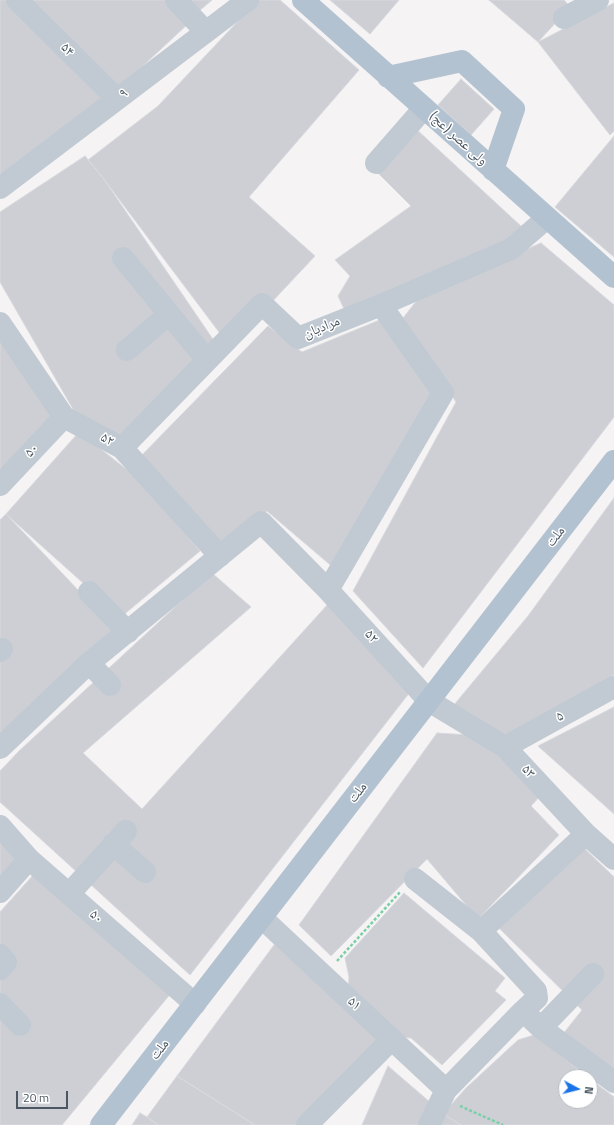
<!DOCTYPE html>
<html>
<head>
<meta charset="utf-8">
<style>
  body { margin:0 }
  #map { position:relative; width:614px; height:1125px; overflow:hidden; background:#f5f3f3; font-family:"Titillium Web",sans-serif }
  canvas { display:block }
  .north { position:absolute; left:558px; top:1069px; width:40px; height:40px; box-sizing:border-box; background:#fff; border:1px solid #b7bbc0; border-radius:50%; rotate:97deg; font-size:11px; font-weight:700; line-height:16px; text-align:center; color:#4a5661 }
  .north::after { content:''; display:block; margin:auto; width:14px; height:18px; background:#1a73e8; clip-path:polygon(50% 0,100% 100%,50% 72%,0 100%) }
  .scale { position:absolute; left:16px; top:1091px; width:52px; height:18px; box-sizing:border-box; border:2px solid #4a5661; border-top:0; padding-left:5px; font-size:12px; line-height:14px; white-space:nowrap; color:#4a5661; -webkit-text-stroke:3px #fff; paint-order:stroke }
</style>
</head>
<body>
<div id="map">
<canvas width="614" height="1125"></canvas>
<div class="north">N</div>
<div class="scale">20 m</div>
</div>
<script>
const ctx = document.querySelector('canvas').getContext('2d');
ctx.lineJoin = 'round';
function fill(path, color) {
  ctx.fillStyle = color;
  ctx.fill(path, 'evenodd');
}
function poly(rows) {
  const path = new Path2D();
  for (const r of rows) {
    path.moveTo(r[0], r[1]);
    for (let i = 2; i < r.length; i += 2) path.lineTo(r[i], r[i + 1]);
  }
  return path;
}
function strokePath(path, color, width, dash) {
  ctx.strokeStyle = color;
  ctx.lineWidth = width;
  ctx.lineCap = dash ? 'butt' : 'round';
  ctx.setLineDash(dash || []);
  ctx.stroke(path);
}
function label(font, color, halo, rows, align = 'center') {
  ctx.font = font + ' "Titillium Web","Noto Naskh Arabic",sans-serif';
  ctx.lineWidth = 3;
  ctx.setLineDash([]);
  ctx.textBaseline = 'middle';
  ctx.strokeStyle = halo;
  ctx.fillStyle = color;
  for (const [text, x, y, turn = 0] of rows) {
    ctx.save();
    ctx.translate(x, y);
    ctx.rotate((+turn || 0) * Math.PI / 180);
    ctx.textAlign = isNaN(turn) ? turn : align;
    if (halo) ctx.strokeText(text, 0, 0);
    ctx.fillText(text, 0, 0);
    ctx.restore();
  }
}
const building = poly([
  [0,0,7,0,107,99,0,182,0,0],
  [30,0,167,0,189,23,118,89,30,0],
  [186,0,212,0,198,12,186,0],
  [258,0,280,0,359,70,249,197,315,256,223,354,103,178,88,160,158,106,258,0],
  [330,0,399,0,370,34,330,0],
  [489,0,564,0,570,7,538,42,489,0],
  [614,3,614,131,610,135,538,42,614,3],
  [461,79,494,109,471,135,438,105,461,79],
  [415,128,523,228,506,251,345,311,338,296,350,276,335,260,411,206,378,173,415,128],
  [614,136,614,257,555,207,614,136],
  [85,156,103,178,222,336,118,438,77,416,0,282,0,212,85,156],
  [541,243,614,305,614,417,423,668,353,591,456,402,403,318,418,299,478,270,541,243],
  [382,319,437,394,335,569,267,511,222,544,140,457,268,326,302,352,382,319],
  [0,339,53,418,0,470,0,339],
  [79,432,140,480,200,551,121,617,6,514,79,432],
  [614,498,614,675,507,737,453,706,528,616,614,498],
  [6,514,116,630,0,738,0,520,6,514],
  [212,573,251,607,83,753,142,809,329,603,410,692,190,975,0,802,0,771,19,751,212,573],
  [614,707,614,814,538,746,614,707],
  [437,733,469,735,500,752,541,795,531,806,559,835,478,919,427,859,331,956,299,925,437,733],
  [0,838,19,857,0,878,0,838],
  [583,847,614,877,614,1071,563,1034,582,1010,498,927,583,847],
  [35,873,172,992,62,1125,0,1125,0,912,35,873],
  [404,893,505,978,495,991,506,1000,442,1065,411,1038,398,1037,348,992,349,977,345,958,404,893],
  [277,941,382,1039,307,1125,255,1125,177,1076,277,941],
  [534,1035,588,1077,566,1077,566,1101,590,1101,590,1079,614,1097,614,1125,461,1125,443,1114,466,1088,518,1040,534,1035],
  [388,1066,431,1103,422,1125,362,1125,388,1066],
  [177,1076,255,1125,158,1125,147,1117,177,1076],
  [140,1113,147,1117,158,1125,132,1125,140,1113],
  [443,1114,461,1125,438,1125,443,1114]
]);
fill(building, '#cdcfd5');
strokePath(building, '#d7d9de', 1);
strokePath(poly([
  [337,961,401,891],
  [460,1106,503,1125]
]), '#7ad0a6', 2.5, [3, 2]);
strokePath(poly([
  [17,0,117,99],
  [176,0,206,32],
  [564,18,598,0],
  [376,163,424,108],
  [0,188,248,0],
  [123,258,207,360],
  [0,323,64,417,122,448,220,556],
  [127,350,169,314],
  [122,448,262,304,298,338,381,305,511,249,547,218],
  [0,485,64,417],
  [328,590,443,393,381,305],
  [89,592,128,632],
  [0,651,2,649],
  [89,663,110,685],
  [505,747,614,687],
  [0,748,89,663,261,522,328,590,429,701,505,747,586,834,614,859],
  [0,826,29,859,195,1004],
  [113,844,145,872],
  [415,879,481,931,586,834],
  [0,892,29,859],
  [69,894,126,831],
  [262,918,446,1090],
  [481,931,536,991,537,998,523,1011,541,1028,614,1082],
  [0,955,6,962,0,969],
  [0,1004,20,1025],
  [541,1028,593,974],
  [307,1125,392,1039],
  [429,1125,446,1090,523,1011]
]), '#c1cad2', 22);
strokePath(poly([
  [303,0,614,277],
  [388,77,462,61,514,109,493,170],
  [101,1125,614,461]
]), '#b3c2d1', 22);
label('14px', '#4a5661', '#fff', [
  ["۵۴",67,50,45],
  ["۹",124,94,-37],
  ["ولی عصر (عج)",458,139,42],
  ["مرادیان",322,328,-22],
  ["۵۲",107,440,28],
  ["۵۰",32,451,-47],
  ["ملت",556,537,-52],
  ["۵۲",371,637,48],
  ["۵",560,717,-29],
  ["۵۳",528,772,47],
  ["ملت",358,793,-52],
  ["۵۰",96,917,41],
  ["۵۱",354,1004,43],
  ["ملت",160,1050,-52]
]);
</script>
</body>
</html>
